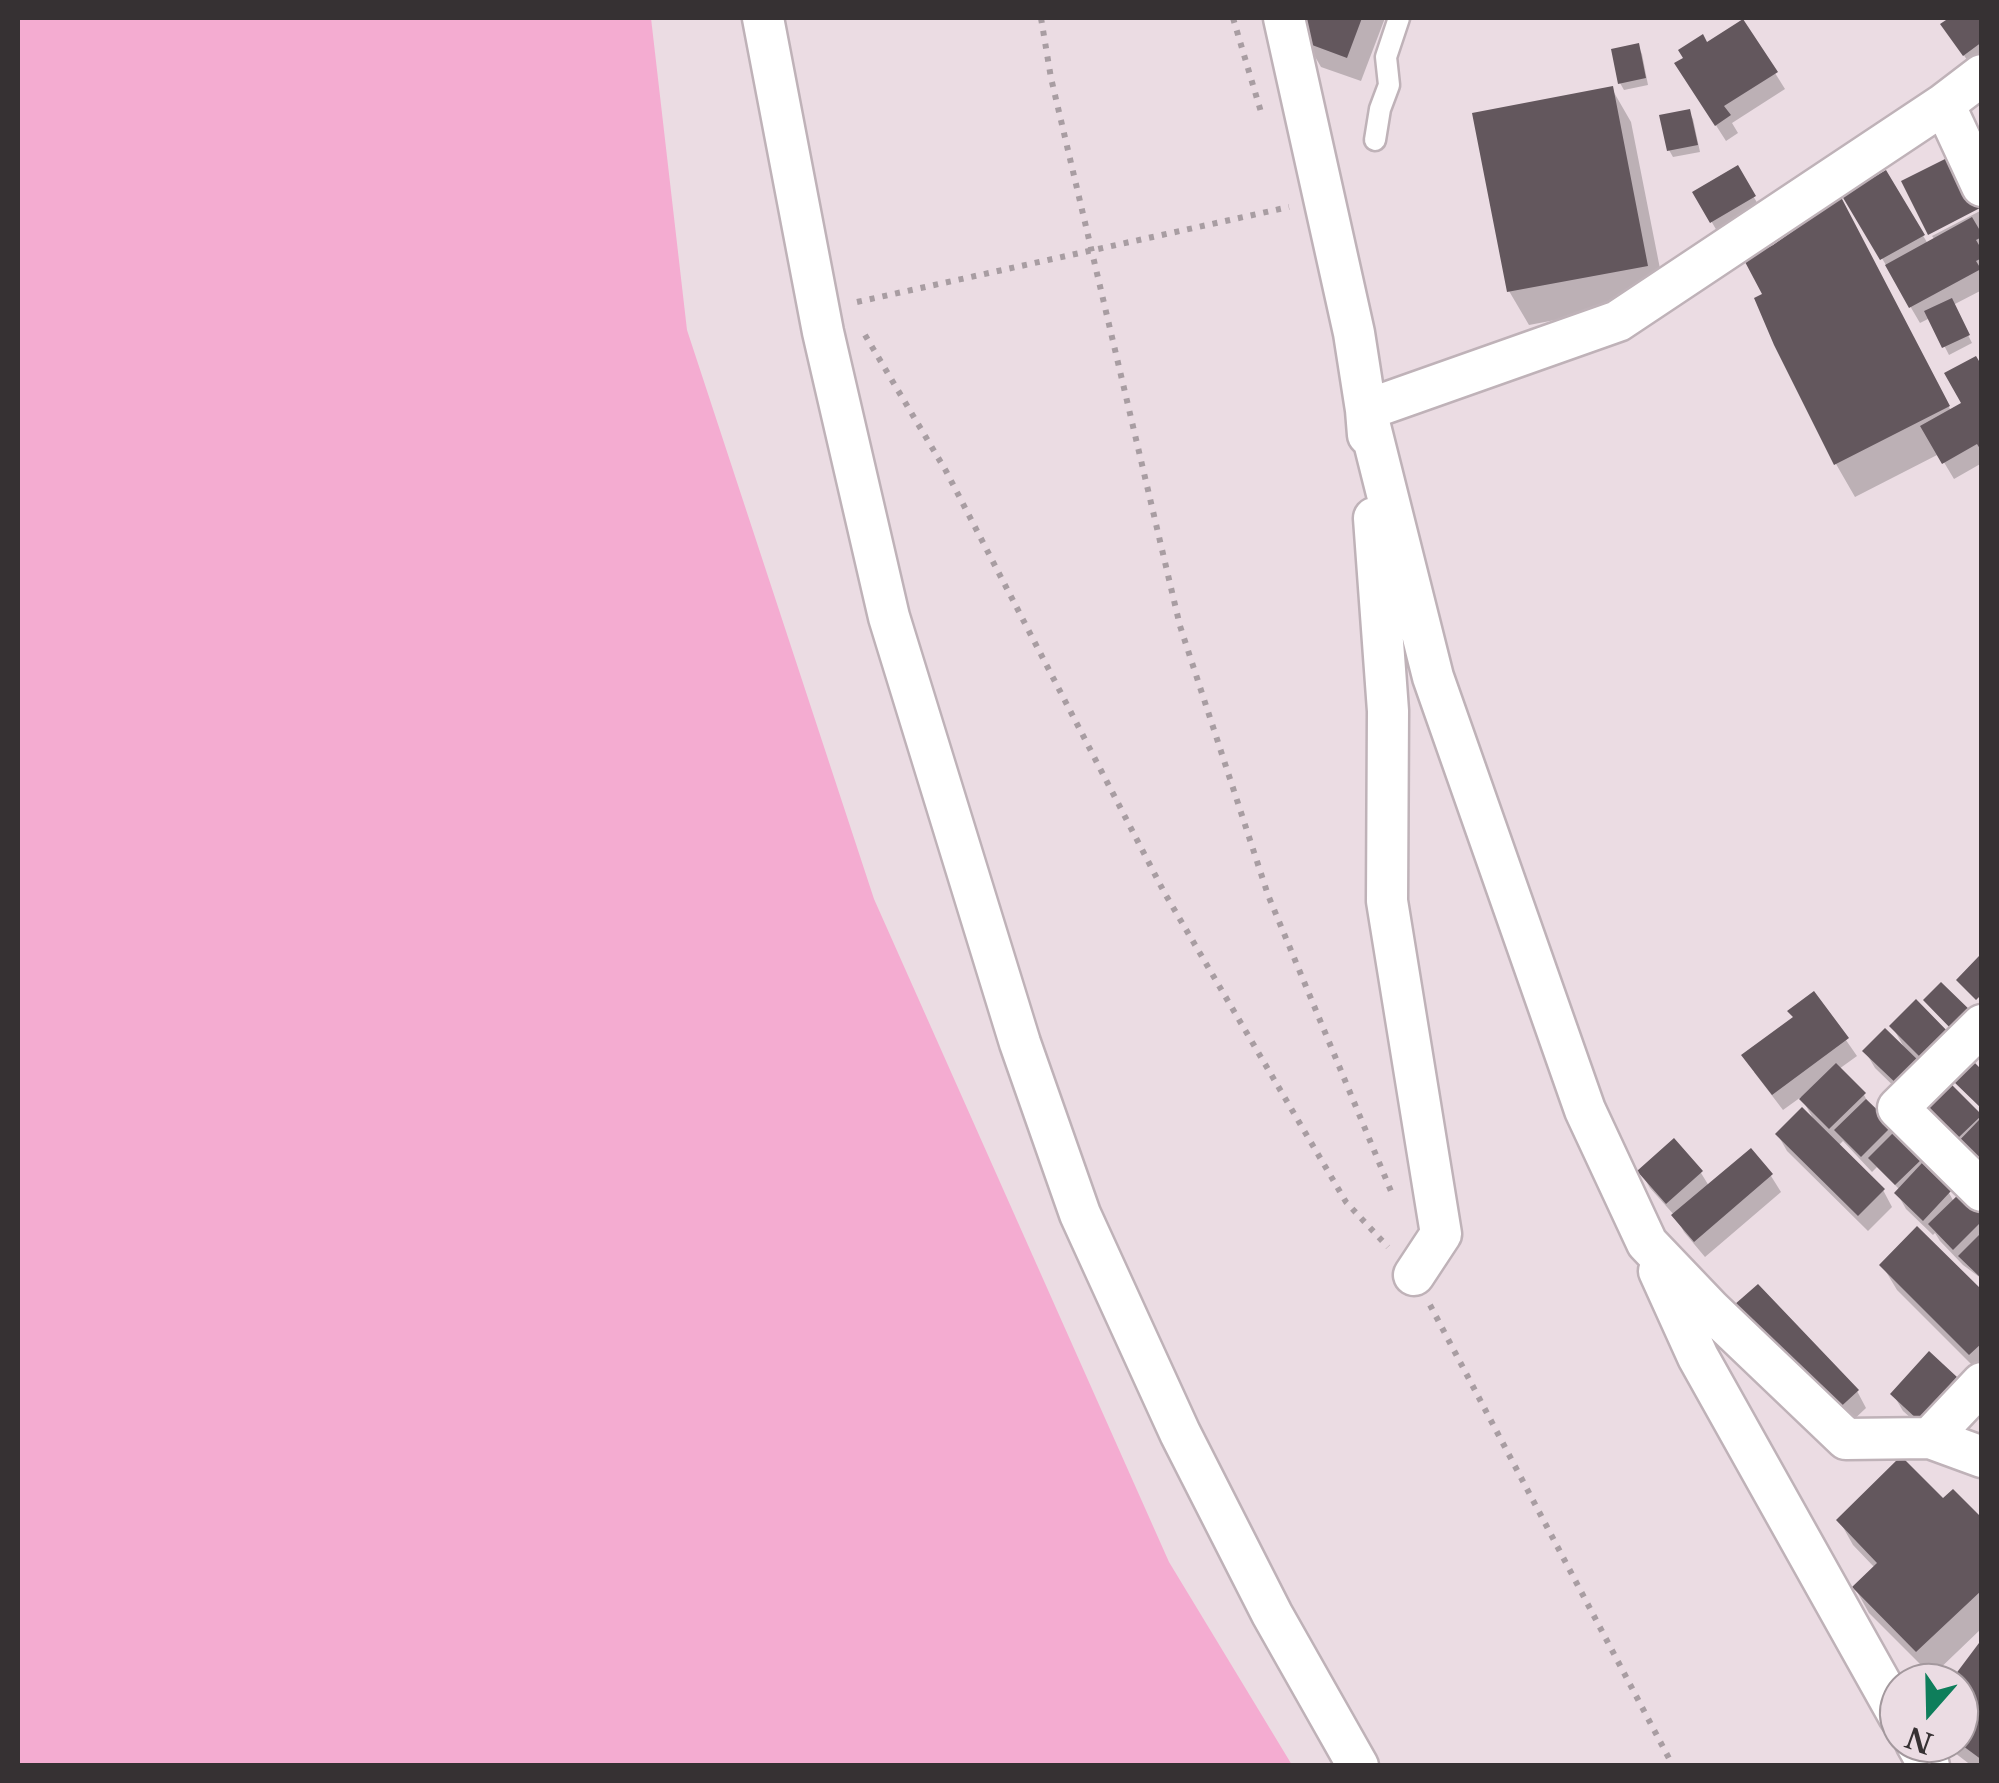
<!DOCTYPE html>
<html>
<head>
<meta charset="utf-8">
<style>
  body { margin:0 }
  #map { position:relative; width:1999px; height:1783px; overflow:hidden; background:#ebdce3; font-family:"Libre Baskerville",serif }
  canvas { display:block }
  .frame { position:absolute; inset:0; border:20px solid #363133; pointer-events:none }
  .north { position:absolute; left:1879px; top:1663px; width:100px; height:100px; box-sizing:border-box; background:#ebdce3; border:2px solid #a3989d; border-radius:50%; rotate:200deg; font-size:28px; font-weight:700; line-height:40px; text-align:center; color:#363133 }
  .north::after { content:''; display:block; margin:auto; width:35px; height:45px; background:#0e7e5b; clip-path:polygon(50% 0,100% 100%,50% 72%,0 100%) }
</style>
</head>
<body>
<div id="map">
<canvas width="1999" height="1783"></canvas>
<div class="frame"></div>
<div class="north">N</div>
</div>
<script>
const ctx = document.querySelector('canvas').getContext('2d');
ctx.lineJoin = 'round';
function fill(path, color) {
  ctx.fillStyle = color;
  ctx.fill(path, 'evenodd');
}
function poly(rows) {
  const path = new Path2D();
  for (const r of rows) {
    path.moveTo(r[0], r[1]);
    for (let i = 2; i < r.length; i += 2) path.lineTo(r[i], r[i + 1]);
  }
  return path;
}
function strokePath(path, color, width, dash) {
  ctx.strokeStyle = color;
  ctx.lineWidth = width;
  ctx.lineCap = dash ? 'butt' : 'round';
  ctx.setLineDash(dash || []);
  ctx.stroke(path);
}
fill(poly([
  [18,18,651,18,687,330,874,899,1169,1562,1292,1765,18,1765]
]), '#f4acd1');
fill(poly([
  [1300,18,1385,18,1361,81,1321,67,1306,41],
  [1953,18,1982,18,1982,65,1974,70,1943,25],
  [1638,46,1642,54,1648,85,1624,90,1620,83],
  [1707,46,1775,73,1785,89,1732,123,1738,133,1726,141,1687,80],
  [1612,89,1631,122,1666,299,1529,325,1509,291],
  [1689,112,1693,119,1700,152,1673,157,1669,150],
  [1737,168,1763,213,1721,238,1695,193],
  [1886,173,1928,244,1935,240,1932,236,1980,211,1982,215,1982,228,1977,230,1982,238,1982,290,1953,305,1972,343,1949,355,1930,318,1920,323,1846,197],
  [1859,234,1951,411,1965,404,1982,370,1982,463,1954,479,1939,454,1855,497,1836,464,1777,344],
  [1814,994,1857,1056,1839,1069,1864,1095,1871,1108,1891,1127,1895,1134,1922,1159,1926,1166,1924,1168,1949,1193,1954,1202,1982,1217,1982,1279,1963,1265,1940,1241,1935,1233,1933,1235,1906,1209,1897,1193,1900,1190,1877,1167,1872,1172,1843,1141,1838,1146,1883,1190,1892,1207,1868,1231,1787,1151,1778,1135,1815,1122,1801,1097,1783,1110,1754,1072],
  [1892,1026,1951,1038,1910,1102,1875,1068,1865,1051,1905,1049],
  [1929,1105,1980,1117,1982,1173,1962,1142],
  [1750,1151,1771,1176,1781,1192,1705,1257,1684,1232,1675,1216,1650,1188,1640,1171,1701,1173,1709,1186],
  [1882,1265,1982,1294,1982,1375,1897,1290],
  [1747,1322,1857,1391,1866,1408,1846,1427],
  [1955,1379,1964,1395,1929,1434,1903,1411,1893,1394],
  [1839,1520,1982,1522,1982,1628,1932,1676,1869,1613,1855,1588,1875,1568,1853,1545],
  [1982,1643,1982,1766,1972,1766,1942,1743,1959,1743,1959,1683,1953,1683]
]), '#0003');
fill(poly([
  [1298,18,1362,18,1347,58,1304,42],
  [1949,18,1982,18,1982,42,1963,56,1940,24],
  [1743,19,1778,72,1724,106,1731,115,1715,126,1674,63,1683,58,1678,50,1703,34,1707,42],
  [1639,43,1646,78,1618,84,1611,49],
  [1613,86,1648,266,1507,292,1472,113],
  [1690,109,1698,145,1667,151,1659,115],
  [1953,155,1980,208,1928,235,1901,181],
  [1738,165,1756,196,1710,223,1692,192],
  [1886,170,1925,235,1880,260,1842,196],
  [1841,197,1950,406,1834,465,1774,345,1754,298,1762,294,1744,260,1773,245],
  [1972,217,1982,234,1982,237,1976,240,1982,250,1982,258,1976,261,1981,269,1909,308,1885,265],
  [1952,298,1970,335,1942,348,1924,311],
  [1976,356,1982,366,1982,452,1977,444,1942,464,1920,426,1961,403,1944,373],
  [1979,956,1982,958,1982,994,1976,1000,1956,980],
  [1941,982,1975,1015,1956,1034,1923,1000],
  [1814,991,1849,1038,1772,1095,1741,1055,1793,1017,1787,1011],
  [1916,999,1953,1037,1926,1063,1889,1026],
  [1885,1028,1922,1064,1900,1087,1862,1051],
  [1972,1060,1982,1070,1982,1109,1952,1080],
  [1836,1063,1866,1093,1829,1129,1799,1099],
  [1949,1082,1982,1115,1958,1138,1926,1104],
  [1866,1099,1893,1125,1861,1157,1834,1130],
  [1802,1107,1885,1189,1858,1216,1775,1134],
  [1979,1120,1982,1123,1982,1172,1954,1146],
  [1896,1130,1924,1157,1895,1185,1868,1158],
  [1674,1138,1703,1171,1666,1204,1637,1171],
  [1751,1148,1773,1174,1694,1242,1671,1215],
  [1922,1163,1951,1191,1923,1221,1894,1193],
  [1961,1192,1982,1213,1982,1221,1953,1250,1928,1224],
  [1917,1226,1982,1290,1982,1343,1969,1355,1879,1265],
  [1982,1232,1982,1279,1958,1256],
  [1758,1284,1859,1390,1835,1412,1734,1305],
  [1929,1351,1957,1377,1918,1420,1890,1394],
  [1901,1456,1943,1498,1953,1489,1982,1518,1982,1590,1916,1652,1852,1587,1877,1563,1836,1520],
  [1982,1639,1982,1760,1959,1743,1959,1683,1949,1683]
]), '#63575d');
const lane = poly([
  [1375,140,1380,109,1389,85,1386,57,1399,18]
]);
const street = poly([
  [763,18,823,332,889,617,1020,1043,1080,1214,1180,1433,1272,1614,1358,1766],
  [1284,18,1354,333,1366,410,1433,677,1585,1110,1647,1243,1711,1310,1846,1439,1930,1438,1982,1457],
  [1944,104,1982,186],
  [1368,435,1366,410,1618,321,1944,104,1982,75],
  [1374,518,1388,711,1387,901,1441,1234,1414,1275],
  [1982,1025,1898,1108,1982,1191],
  [1659,1271,1698,1357,1899,1716],
  [1930,1438,1982,1383],
  [1916,1743,1929,1766]
]);
strokePath(lane, '#bfb2b8', 25);
strokePath(street, '#bfb2b8', 45);
strokePath(poly([
  [1041,18,1051,78,1180,626,1268,895,1393,1196],
  [1233,18,1261,112],
  [857,302,1289,207],
  [865,335,946,471,1164,892,1346,1202,1388,1247],
  [1430,1305,1673,1766]
]), '#a89da2', 6, [5, 8]);
strokePath(lane, '#fff', 20);
strokePath(street, '#fff', 40);
</script>
</body>
</html>
